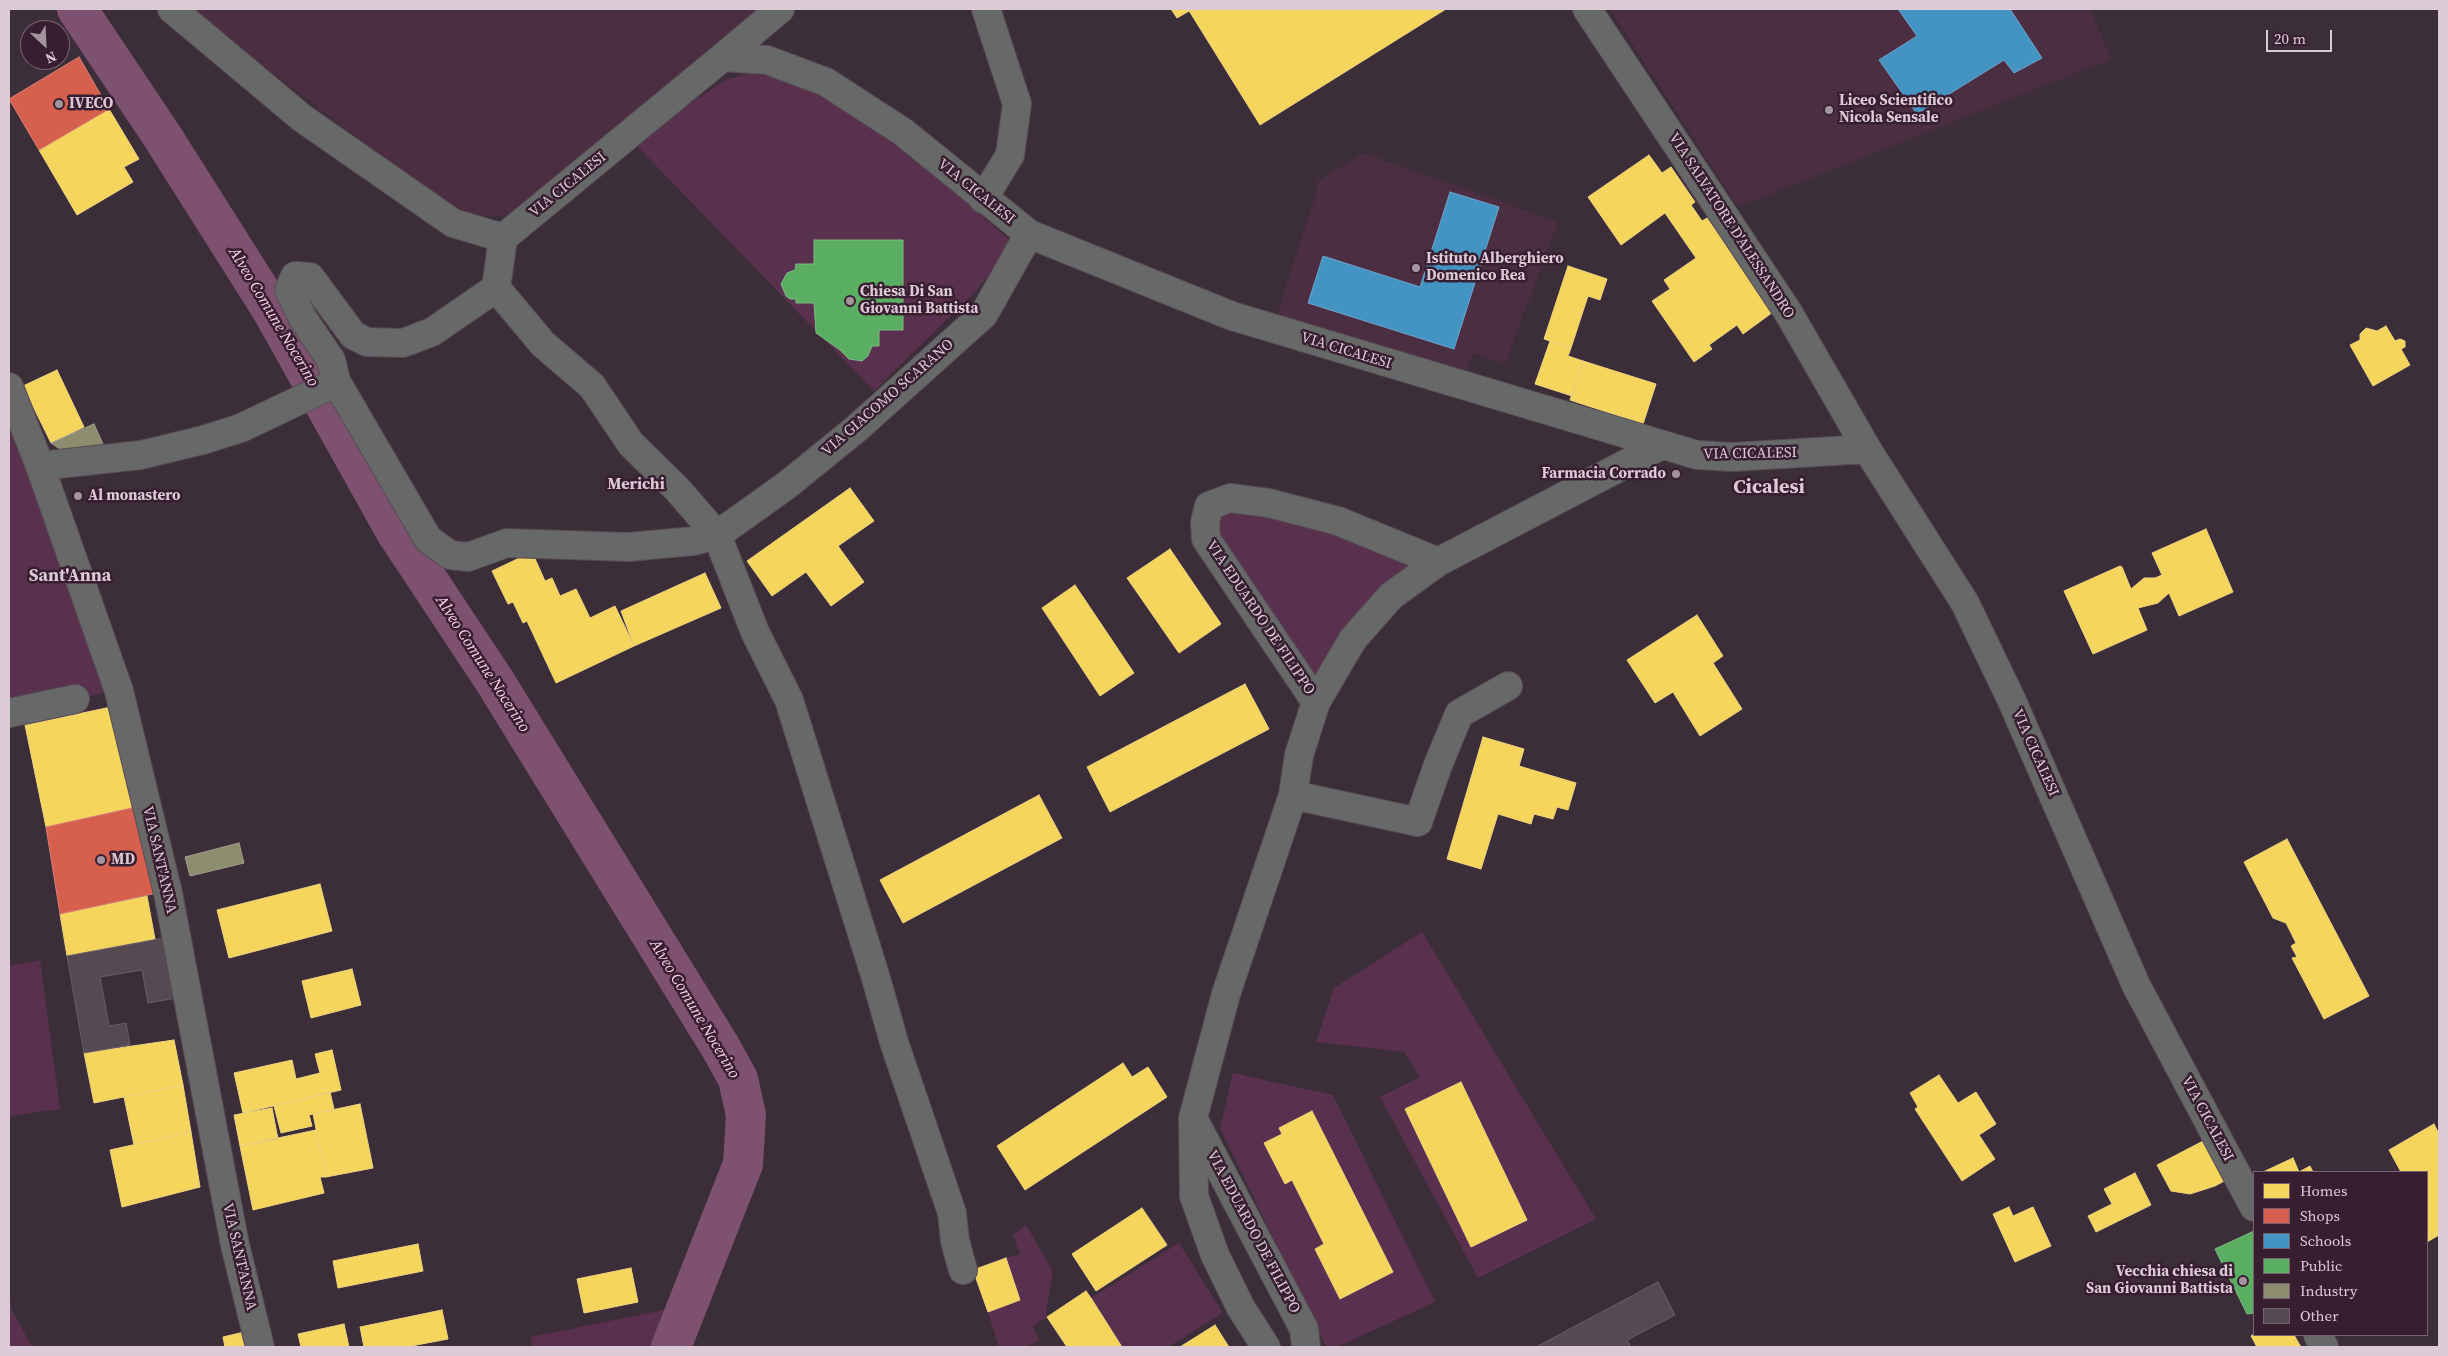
<!DOCTYPE html>
<html>
<head>
<meta charset="utf-8">
<style>
  body { margin:0 }
  #map { position:relative; width:2448px; height:1356px; overflow:hidden; background:#3c2e38; font-family:"Source Serif 4",serif }
  canvas { display:block }
  .frame { position:absolute; inset:0; border:10px solid #dccbd6; pointer-events:none }
  .legend { position:absolute; left:2253px; top:1171px; width:175px; height:165px; box-sizing:border-box; background:#371e30; border:1px solid #796372; margin:0; padding:6px 9px; list-style:none; font-size:15px; color:#dccbd6 }
  .legend li { display:flex; align-items:center; gap:10px; height:25px }
  .legend b { width:25px; border:1px solid #796372 }
  .north { position:absolute; left:20px; top:20px; width:50px; height:50px; box-sizing:border-box; background:#371e30; border:1px solid #796372; border-radius:50%; rotate:155deg; font-size:14px; font-weight:700; line-height:20px; text-align:center; color:#dccbd6 }
  .north::after { content:''; display:block; margin:auto; width:18px; height:22px; background:#a4949f; clip-path:polygon(50% 0,100% 100%,50% 72%,0 100%) }
  .scale { position:absolute; left:2266px; top:30px; width:66px; height:22px; box-sizing:border-box; border:2px solid #dccbd6; border-top:0; padding-left:6px; font-size:15px; line-height:18px; white-space:nowrap; color:#dccbd6; -webkit-text-stroke:4px #371e30; paint-order:stroke }
</style>
</head>
<body>
<div id="map">
<canvas width="2448" height="1356"></canvas>
<div class="frame"></div>
<ul class="legend">
<li><b style="height:14px;background:#f6d55c"></b>Homes</li>
<li><b style="height:14px;background:#d6604d"></b>Shops</li>
<li><b style="height:14px;background:#4393c3"></b>Schools</li>
<li><b style="height:14px;background:#5aae61"></b>Public</li>
<li><b style="height:14px;background:#8c8c6e"></b>Industry</li>
<li><b style="height:14px;background:#554952"></b>Other</li>
</ul>
<div class="north">N</div>
<div class="scale">20 m</div>
</div>
<script>
const ctx = document.querySelector('canvas').getContext('2d');
ctx.lineJoin = 'round';
function fill(path, color) {
  ctx.fillStyle = color;
  ctx.fill(path, 'evenodd');
}
function poly(rows) {
  const path = new Path2D();
  for (const r of rows) {
    path.moveTo(r[0], r[1]);
    for (let i = 2; i < r.length; i += 2) path.lineTo(r[i], r[i + 1]);
  }
  return path;
}
function strokePath(path, color, width, dash) {
  ctx.strokeStyle = color;
  ctx.lineWidth = width;
  ctx.lineCap = dash ? 'butt' : 'round';
  ctx.setLineDash(dash || []);
  ctx.stroke(path);
}
function label(font, color, halo, rows, align = 'center') {
  ctx.font = font + ' "Source Serif 4",serif';
  ctx.lineWidth = 5;
  ctx.setLineDash([]);
  ctx.textBaseline = 'middle';
  ctx.strokeStyle = halo;
  ctx.fillStyle = color;
  for (const [text, x, y, turn = 0] of rows) {
    ctx.save();
    ctx.translate(x, y);
    ctx.rotate((+turn || 0) * Math.PI / 180);
    ctx.textAlign = isNaN(turn) ? turn : align;
    if (halo) ctx.strokeText(text, 0, 0);
    ctx.fillText(text, 0, 0);
    ctx.restore();
  }
}
fill(poly([
  [190,9,758,9,511,215,460,217],
  [1610,9,2090,9,2111,59,1738,207],
  [1363,153,1558,222,1505,364,1473,353,1465,373,1277,315,1315,197,1318,181]
]), '#4c2e42');
fill(poly([
  [748,73,800,82,844,106,945,184,1014,244,975,292,874,391,638,147,664,120,724,81],
  [9,410,104,693,9,712],
  [1230,508,1324,528,1416,562,1314,680,1213,528,1218,517],
  [1422,932,1596,1219,1478,1278,1380,1097,1420,1077,1404,1052,1316,1042,1334,988],
  [40,960,60,1109,9,1116,9,966],
  [1233,1073,1333,1095,1435,1302,1337,1347,1326,1347,1220,1128],
  [1026,1225,1053,1272,1046,1311,1047,1317,1033,1326,1039,1340,1026,1347,999,1347,988,1312,1020,1300,1006,1258,1020,1254,1013,1235],
  [1179,1243,1223,1313,1168,1347,1122,1347,1091,1298],
  [9,1293,12,1310,32,1347,9,1347],
  [674,1308,661,1347,532,1347,531,1337]
]), '#59314e');
const homes = poly([
  [1171,9,1188,9,1189,11,1177,18,1171,9],
  [1188,9,1446,9,1260,125,1188,9],
  [109,109,139,159,124,167,133,182,77,215,39,150,109,109],
  [1649,155,1662,173,1671,167,1695,202,1691,205,1702,221,1707,218,1773,312,1743,334,1737,325,1709,345,1712,349,1694,362,1652,301,1670,289,1664,280,1696,258,1665,213,1621,245,1588,197,1649,155],
  [1568,266,1607,279,1600,300,1588,296,1571,348,1544,339,1568,266],
  [2386,326,2395,341,2400,339,2405,341,2405,347,2401,349,2410,365,2373,386,2350,345,2360,340,2360,334,2366,328,2377,331,2386,326],
  [1550,341,1571,348,1568,356,1583,361,1572,396,1535,384,1550,341],
  [1583,361,1656,384,1643,424,1570,400,1583,361],
  [57,370,84,427,51,443,23,386,57,370],
  [850,488,874,521,838,546,864,582,831,606,806,572,772,596,747,561,850,488],
  [2206,529,2233,592,2179,616,2169,593,2158,603,2138,608,2147,630,2093,654,2064,591,2120,566,2122,567,2131,589,2144,578,2155,578,2162,575,2152,553,2206,529],
  [1170,549,1221,624,1179,653,1127,578,1170,549],
  [532,552,545,581,552,578,560,596,576,589,590,618,615,606,634,646,556,683,527,621,523,623,513,602,508,604,492,571,532,552],
  [705,573,721,608,634,646,621,611,705,573],
  [1075,585,1134,673,1100,696,1042,608,1075,585],
  [1697,615,1723,656,1713,663,1742,709,1700,736,1673,692,1655,703,1627,660,1697,615],
  [1245,684,1269,729,1110,812,1087,767,1245,684],
  [111,707,132,808,46,827,25,725,111,707],
  [1483,737,1524,749,1519,766,1576,783,1568,810,1557,807,1553,819,1534,814,1531,824,1498,814,1481,869,1447,859,1483,737],
  [1039,795,1062,838,903,923,880,880,1039,795],
  [2287,839,2369,996,2324,1019,2292,958,2297,957,2291,946,2296,943,2286,923,2273,918,2244,862,2287,839],
  [320,884,332,931,229,958,217,910,320,884],
  [147,896,155,939,67,956,60,914,147,896],
  [352,969,361,1005,311,1018,302,981,352,969],
  [174,1040,183,1085,94,1103,84,1053,174,1040],
  [332,1050,341,1090,243,1113,234,1073,292,1060,296,1079,320,1073,315,1054,332,1050],
  [1123,1063,1132,1077,1148,1067,1167,1097,1025,1190,997,1146,1123,1063],
  [1939,1075,1958,1103,1976,1092,1996,1124,1979,1135,1995,1159,1962,1181,1915,1109,1918,1107,1910,1093,1939,1075],
  [1461,1082,1527,1220,1471,1247,1405,1109,1461,1082],
  [183,1085,191,1132,134,1145,124,1097,183,1085],
  [330,1092,334,1109,309,1115,312,1126,281,1133,274,1106,330,1092],
  [360,1104,373,1168,326,1177,313,1114,360,1104],
  [272,1108,278,1139,240,1146,234,1115,272,1108],
  [1312,1111,1393,1272,1340,1299,1315,1249,1324,1244,1292,1180,1285,1184,1264,1143,1282,1134,1279,1128,1312,1111],
  [2434,1124,2439,1134,2439,1235,2427,1242,2427,1172,2401,1172,2389,1150,2434,1124],
  [316,1130,326,1177,320,1177,324,1193,253,1210,240,1146,316,1130],
  [191,1132,200,1187,122,1207,110,1150,191,1132],
  [2207,1139,2228,1179,2215,1186,2190,1194,2171,1191,2157,1165,2207,1139],
  [2293,1158,2299,1172,2310,1166,2313,1172,2263,1172,2293,1158],
  [2135,1173,2151,1205,2096,1232,2088,1216,2112,1204,2104,1189,2135,1173],
  [2009,1207,2013,1216,2033,1207,2051,1246,2015,1262,1993,1214,2009,1207],
  [1142,1208,1167,1245,1096,1291,1072,1254,1142,1208],
  [418,1244,423,1271,338,1288,333,1261,418,1244],
  [1006,1258,1020,1300,988,1312,973,1270,1006,1258],
  [631,1268,638,1302,584,1313,577,1279,631,1268],
  [1086,1291,1091,1298,1122,1347,1067,1347,1047,1317,1086,1291],
  [442,1310,448,1339,406,1347,364,1347,360,1327,442,1310],
  [344,1324,349,1347,301,1347,298,1334,344,1324],
  [1215,1325,1229,1347,1180,1347,1215,1325],
  [244,1332,248,1347,225,1347,223,1337,244,1332],
  [2254,1334,2294,1335,2301,1347,2257,1347,2251,1336,2254,1334]
]);
fill(homes, '#f6d55c');
strokePath(homes, '#eed281', 1);
const shops = poly([
  [79,57,109,109,39,150,9,99,79,57],
  [132,808,143,817,157,893,60,914,46,827,132,808]
]);
fill(shops, '#d6604d');
strokePath(shops, '#d88076', 1);
const schools = poly([
  [1898,9,2010,9,2042,58,2014,73,2004,60,1917,114,1879,60,1917,36,1898,9],
  [1450,192,1499,207,1454,349,1308,303,1323,256,1420,287,1450,192]
]);
fill(schools, '#4393c3');
strokePath(schools, '#71a4c9', 1);
const public = poly([
  [814,240,903,240,903,330,879,330,879,346,872,346,868,356,862,361,849,359,840,350,816,333,814,303,796,303,796,299,790,299,786,296,781,284,787,273,795,270,796,264,814,264,814,240],
  [2254,1231,2254,1313,2247,1314,2215,1249,2254,1231]
]);
fill(public, '#5aae61');
strokePath(public, '#81b784', 1);
const industry = poly([
  [94,424,107,453,66,453,51,443,94,424],
  [239,843,244,863,190,876,185,857,239,843]
]);
fill(industry, '#8c8c6e');
strokePath(industry, '#a49f8d', 1);
strokePath(poly([
  [77,9,162,136,272,310,396,532,494,680,721,1048,738,1079,746,1115,743,1164,671,1347]
]), '#7e5170', 40);
const building = poly([
  [164,938,176,998,148,1003,142,970,100,977,109,1026,126,1023,130,1045,84,1053,67,956,164,938],
  [1658,1282,1675,1315,1627,1340,1631,1347,1536,1347,1658,1282]
]);
fill(building, '#554952');
strokePath(building, '#6a5e66', 1);
const minor = poly([
  [172,9,302,118,453,223,503,238,723,57,767,60,826,82,903,132,1029,234,1232,316,1697,455,1733,457,1867,449,1965,603,2012,701,2136,985,2254,1207],
  [1587,9,1788,312,1867,449],
  [723,57,780,9],
  [983,199,1010,155,1017,104,986,9],
  [503,238,496,288,543,344,592,386,631,444,677,489,717,535,755,632,789,700,875,975,894,1042,952,1213,955,1241,963,1270],
  [336,381,428,539,450,555,468,557,507,543,629,547,694,541,717,535,787,485,856,429,984,314,1029,234],
  [40,466,141,455,203,440,241,428,327,387,336,381,331,360,303,319,289,290,295,276,310,277,353,335,367,342,403,343,432,332,496,288],
  [1316,702,1206,539,1205,522,1209,506,1230,498,1269,503,1338,521,1438,562],
  [9,713,75,699],
  [1293,795,1418,822,1438,765,1459,714,1508,686],
  [1195,1122,1304,1329,1306,1347],
  [2318,1335,2324,1347],
  [1266,1347,1241,1308,1215,1255,1194,1196,1193,1118,1226,994,1293,795,1299,755,1316,702,1353,639,1391,596,1438,562,1660,446]
]);
const major = poly([
  [9,387,40,466,119,691,168,893,235,1245,260,1347]
]);
strokePath(minor, '#584b54', 30);
strokePath(major, '#584b54', 30);
strokePath(minor, '#666968', 28);
strokePath(major, '#686869', 28);
for (const [x, y, r, color] of [
  [59,104,5,"#a4949f"],
  [1829,110,5,"#a4949f"],
  [1416,268,5,"#a4949f"],
  [850,301,5,"#a4949f"],
  [1676,474,5,"#a4949f"],
  [78,496,5,"#a4949f"],
  [101,860,5,"#a4949f"],
  [2243,1281,5,"#a4949f"]
]) {
  const dot = new Path2D();
  dot.arc(x, y, r, 0, 2 * Math.PI);
  ctx.fillStyle = color;
  ctx.fill(dot);
  strokePath(dot, '#371e30', 2);
}
label('bold 15px', '#dccbd6', '#371e30', [
  ["Liceo Scientifico",1839,101],
  ["Nicola Sensale",1839,118],
  ["IVECO",69,104],
  ["Istituto Alberghiero",1426,259],
  ["Domenico Rea",1426,276],
  ["Chiesa Di San",860,292],
  ["Giovanni Battista",860,309],
  ["Farmacia Corrado",1666,474,"right"],
  ["Al monastero",88,496],
  ["MD",111,860],
  ["Vecchia chiesa di",2233,1272,"right"],
  ["San Giovanni Battista",2233,1289,"right"]
], 'left');
label('15px', '#dccbd6', '#371e30', [
  ["VIA CICALESI",568,185,-39],
  ["VIA CICALESI",976,192,39],
  ["VIA SALVATORE D'ALESSANDRO",1731,226,57],
  ["VIA CICALESI",1346,351,17],
  ["VIA GIACOMO SCARANO",888,398,-41],
  ["VIA CICALESI",1750,454,-1],
  ["VIA EDUARDO DE FILIPPO",1260,618,56],
  ["VIA CICALESI",2035,753,66],
  ["VIA SANT'ANNA",159,860,77],
  ["VIA CICALESI",2207,1119,62],
  ["VIA EDUARDO DE FILIPPO",1253,1232,62],
  ["VIA SANT'ANNA",239,1257,77]
]);
label('italic 16px', '#fbcceb', '#371e30', [
  ["Alveo Comune Nocerino",273,317,59],
  ["Alveo Comune Nocerino",482,664,57],
  ["Alveo Comune Nocerino",694,1009,59]
]);
label('bold 16px', '#dccbd6', '#371e30', [
  ["Merichi",636,485]
]);
label('bold 18px', '#dccbd6', '#371e30', [
  ["Sant'Anna",70,576]
]);
label('bold 20px', '#dccbd6', '#371e30', [
  ["Cicalesi",1769,488]
]);
</script>
</body>
</html>
